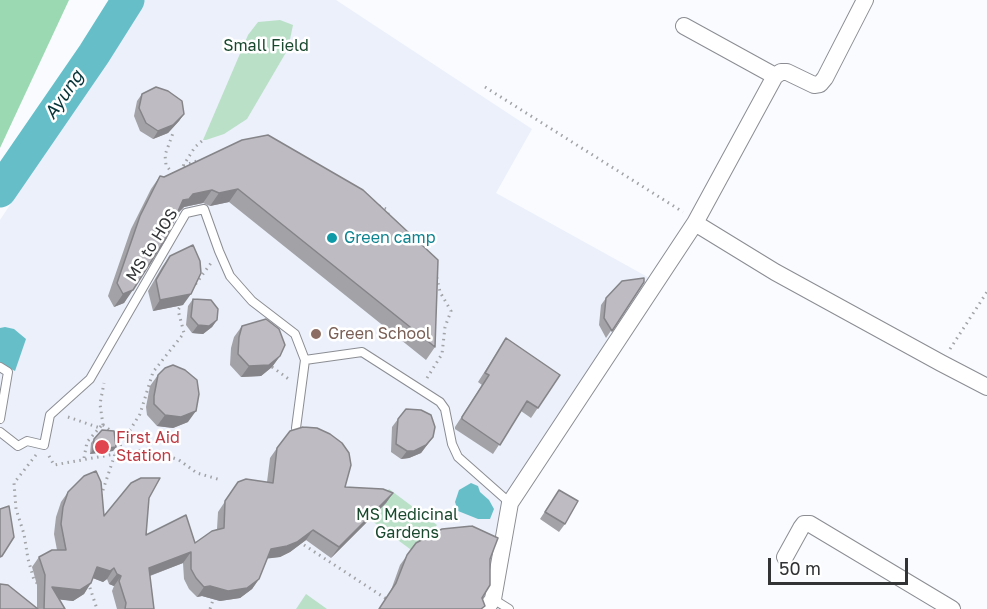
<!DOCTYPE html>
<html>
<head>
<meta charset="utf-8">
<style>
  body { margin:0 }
  #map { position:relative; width:987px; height:609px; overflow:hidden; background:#f9fbff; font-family:"Golos Text",sans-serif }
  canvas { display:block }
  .scale { position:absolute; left:768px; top:558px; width:140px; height:27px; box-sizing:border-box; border:3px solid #313335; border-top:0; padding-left:8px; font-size:18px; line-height:21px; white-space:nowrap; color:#313335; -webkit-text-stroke:4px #fff; paint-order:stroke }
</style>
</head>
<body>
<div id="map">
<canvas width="987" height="609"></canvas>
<div class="scale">50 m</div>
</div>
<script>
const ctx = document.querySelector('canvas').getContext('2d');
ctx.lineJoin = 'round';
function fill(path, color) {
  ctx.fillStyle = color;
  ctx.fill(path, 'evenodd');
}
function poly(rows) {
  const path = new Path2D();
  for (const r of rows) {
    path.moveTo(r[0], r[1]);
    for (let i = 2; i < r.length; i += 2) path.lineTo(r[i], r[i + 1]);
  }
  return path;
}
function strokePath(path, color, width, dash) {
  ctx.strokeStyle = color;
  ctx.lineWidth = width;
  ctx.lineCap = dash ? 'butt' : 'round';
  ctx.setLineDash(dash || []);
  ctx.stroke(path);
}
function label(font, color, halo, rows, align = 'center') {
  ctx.font = font + ' "Golos Text",sans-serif';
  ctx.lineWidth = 5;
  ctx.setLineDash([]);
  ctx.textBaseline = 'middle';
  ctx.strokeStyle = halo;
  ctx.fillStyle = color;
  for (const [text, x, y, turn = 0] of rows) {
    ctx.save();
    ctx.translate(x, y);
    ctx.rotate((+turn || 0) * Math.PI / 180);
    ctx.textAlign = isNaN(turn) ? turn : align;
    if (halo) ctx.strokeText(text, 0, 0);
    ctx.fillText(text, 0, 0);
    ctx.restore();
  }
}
fill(poly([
  [138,0,336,0,532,129,496,193,662,285,518,506,501,604,498,609,0,609,0,220,96,75]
]), '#ebf0fb');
fill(poly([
  [280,20,293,25,288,49,247,119,224,134,206,140,203,140,248,35,258,22],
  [389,489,437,525,414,552,368,518],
  [306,594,327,609,296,609]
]), '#bbe0c8');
fill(poly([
  [0,0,69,0,0,148]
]), '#9ad9b1');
fill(poly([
  [5,327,14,329,26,339,15,371,0,363,0,328],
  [471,483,478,486,480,492,489,500,494,509,490,519,478,519,458,511,455,502,459,490]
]), '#66bfc8');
strokePath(poly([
  [0,191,94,54,128,0]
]), '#66bfc8', 33);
const service = poly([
  [305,360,362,352,440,402,445,409,452,444,458,457,510,503],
  [0,367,8,372,0,419],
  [0,432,18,446,27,441,44,445,50,415,90,379,186,213,204,209,219,251,230,276,252,301,295,334,305,360,296,428],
  [493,599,509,609]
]);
const minor = poly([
  [684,26,775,76],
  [695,223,775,76,781,72,787,72,814,85,820,84,825,78,865,0],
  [785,557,801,528,804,524,810,524,952,609],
  [486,609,493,599,510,503,695,223,775,272,941,363,987,387]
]);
strokePath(service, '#8b8d93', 10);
strokePath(minor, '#8b8d93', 18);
strokePath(poly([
  [485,87,683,212],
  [183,166,195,147,203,140],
  [181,171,183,166,197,161],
  [173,174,166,165,165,155,173,133],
  [379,206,386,209,389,216],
  [192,289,211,263],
  [950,349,987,292],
  [272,367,290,380],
  [427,378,442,354,445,327,451,311,440,292,437,278,435,275],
  [68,417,100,428],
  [103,425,100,404,104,383],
  [103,425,114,433,119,449],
  [36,455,14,483,16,509,24,534,28,559,34,580,38,584],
  [49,456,54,465,115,454,138,451,157,452,179,460,197,473,221,480],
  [84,458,87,442,101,426],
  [101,496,115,454,140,414,153,372,184,333,178,310,183,302],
  [304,545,388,600],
  [88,582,97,609],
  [210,609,213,600]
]), '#a1a3a6', 3, [1.5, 4.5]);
strokePath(service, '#fff', 8);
strokePath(minor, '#fff', 16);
fill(poly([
  [142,94,184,114,179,121,168,133,153,139,140,131,134,116,137,101],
  [242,140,435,347,426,360,229,202,210,206,203,203,184,207,179,212,178,212,124,303,114,307,108,296,131,229,151,189,160,176,164,177],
  [170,256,183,305,153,311,148,291,162,267],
  [644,282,606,338,599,325,601,305,606,298],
  [193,299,217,320,212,327,203,334,192,333,186,325,188,306],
  [242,326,280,356,272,367,261,376,241,377,230,365,231,348,234,337],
  [506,338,560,375,531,418,521,411,493,454,455,429,455,427,482,385,478,382],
  [158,375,188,422,173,428,157,426,147,415,146,407,150,386],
  [398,419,433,437,421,453,409,458,401,459,391,452,392,427],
  [94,439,116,447,113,451,90,454,91,443],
  [277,448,345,487,393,493,386,503,331,558,306,540,290,552,280,557,267,558,259,579,252,589,240,598,220,601,202,596,197,597,189,589,184,579,183,563,150,576,154,609,117,609,112,591,114,586,109,584,107,579,103,582,93,578,84,594,73,601,59,599,65,609,0,609,37,608,37,585,32,567,39,557,57,550,54,534,56,517,61,502,68,492,104,516,149,498,146,535,195,543,217,529,218,512,238,482,267,482,270,458],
  [559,490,565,524,559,532,540,519],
  [416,543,490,559,482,598,390,593,400,565]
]), '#a3a2a7');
fill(poly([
  [184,114,179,121,168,133,153,139,158,131],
  [238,189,229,202,210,206,219,193],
  [212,190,203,203,184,207,179,212,174,213,183,200,193,194],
  [133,290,124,303,114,307,123,294],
  [191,294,183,305,153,311,160,300],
  [217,320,212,327,203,334,192,333,198,325],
  [280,356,272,367,261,376,241,377,249,366],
  [196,411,188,422,173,428,157,426,165,415],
  [433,437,421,453,409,458,401,459,407,451],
  [116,447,113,451,90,454,93,450],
  [393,493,386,503,331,558,339,547],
  [313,530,306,540,290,552,280,557,264,559,271,549],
  [191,552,183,563,141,579,149,568],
  [97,567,114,568,107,579,103,582,90,577],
  [117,574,121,576,114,586,109,584],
  [259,579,252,589,240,598,220,601,202,596,197,597,204,587],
  [91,583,84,594,73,601,45,598,52,587]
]), '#858488');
const building = poly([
  [156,87,168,91,182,101,184,114,173,125,158,131,146,123,139,108,142,94,156,87],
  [268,135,363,190,438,260,435,347,238,189,219,193,212,190,193,194,189,199,183,200,166,238,133,290,123,294,117,283,140,216,160,176,164,177,242,140,268,135],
  [193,245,200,261,201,273,191,294,160,300,156,280,170,256,193,245],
  [644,278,644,282,612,331,604,318,606,298,622,281,644,278],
  [193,299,211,300,218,309,217,320,209,326,198,325,191,317,193,299],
  [266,319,279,329,285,345,280,356,269,365,249,366,238,354,239,337,242,326,266,319],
  [506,338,560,375,538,408,527,401,500,445,462,419,462,417,489,375,485,373,506,338],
  [173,365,185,370,197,380,199,394,196,411,181,417,165,415,154,404,154,396,158,375,165,368,173,365],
  [406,409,421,410,431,415,435,427,433,437,426,445,414,451,407,451,396,444,398,419,406,409],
  [303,427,317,428,330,434,342,443,349,453,351,465,345,487,383,489,393,493,339,547,313,530,297,542,287,546,271,549,259,579,247,588,228,591,210,586,204,587,196,578,191,569,191,552,149,568,154,609,125,609,126,603,119,581,121,576,117,574,114,568,110,571,97,567,91,583,80,590,52,587,65,609,44,609,45,575,39,557,52,550,66,550,61,524,63,507,68,492,84,476,96,471,101,482,104,516,131,483,141,478,160,478,149,498,146,535,186,515,195,543,212,531,224,528,225,501,238,482,246,479,273,483,277,448,290,431,303,427],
  [102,430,114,431,116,447,93,450,94,439,102,430],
  [559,490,578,501,565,524,545,512,559,490],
  [9,506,14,537,2,556,0,557,0,509,9,506],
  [472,526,498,538,490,559,490,585,482,598,485,606,481,609,379,609,396,583,407,555,416,543,442,529,472,526],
  [0,584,8,585,38,609,0,609,0,584]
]);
fill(building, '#bebcc2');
strokePath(building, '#858488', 1.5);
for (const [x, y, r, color] of [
  [332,238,6,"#0f9aa8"],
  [316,334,6,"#8d6e63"],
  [102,447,8,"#e0444e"]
]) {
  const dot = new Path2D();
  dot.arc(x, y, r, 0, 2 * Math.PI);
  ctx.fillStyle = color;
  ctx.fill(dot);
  strokePath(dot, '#fff', 2);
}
label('16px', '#18482d', '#fff', [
  ["Small Field",266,46],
  ["MS Medicinal",407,515],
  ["Gardens",407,533]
]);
label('16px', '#0d838f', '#fff', [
  ["Green camp",344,238]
], 'left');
label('16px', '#313335', '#fff', [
  ["MS to HOS",152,245,-58]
]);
label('16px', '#785e54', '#fff', [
  ["Green School",328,334]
], 'left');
label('16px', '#be3a42', '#fff', [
  ["First Aid",116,438],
  ["Station",116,456]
], 'left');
label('italic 18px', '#073438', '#fff', [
  ["Ayung",64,95,-56]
]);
</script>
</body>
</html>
